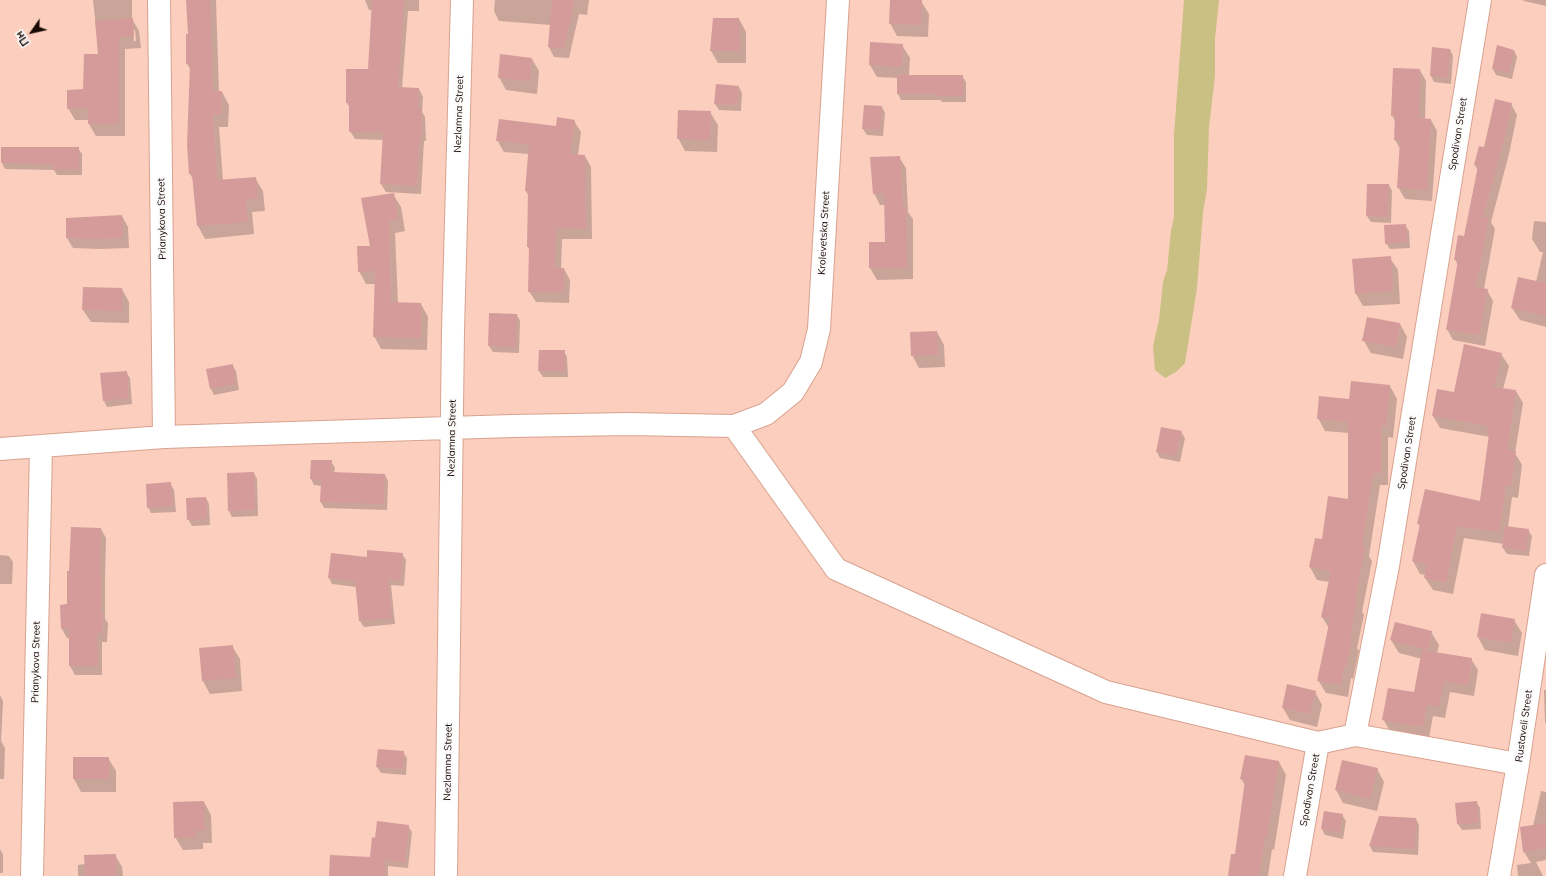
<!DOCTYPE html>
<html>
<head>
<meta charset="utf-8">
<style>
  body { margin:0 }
  #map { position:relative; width:1546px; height:876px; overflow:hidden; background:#fccebe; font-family:Mulish,sans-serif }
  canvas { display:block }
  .north { position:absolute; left:12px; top:12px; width:40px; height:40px; -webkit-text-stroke:3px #fbfbfb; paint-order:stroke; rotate:236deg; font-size:11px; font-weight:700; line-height:16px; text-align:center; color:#1a0803 }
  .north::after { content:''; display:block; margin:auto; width:14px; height:18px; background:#1a0803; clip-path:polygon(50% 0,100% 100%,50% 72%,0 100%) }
</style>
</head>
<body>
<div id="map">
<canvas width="1546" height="876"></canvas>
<div class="north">Пн</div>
</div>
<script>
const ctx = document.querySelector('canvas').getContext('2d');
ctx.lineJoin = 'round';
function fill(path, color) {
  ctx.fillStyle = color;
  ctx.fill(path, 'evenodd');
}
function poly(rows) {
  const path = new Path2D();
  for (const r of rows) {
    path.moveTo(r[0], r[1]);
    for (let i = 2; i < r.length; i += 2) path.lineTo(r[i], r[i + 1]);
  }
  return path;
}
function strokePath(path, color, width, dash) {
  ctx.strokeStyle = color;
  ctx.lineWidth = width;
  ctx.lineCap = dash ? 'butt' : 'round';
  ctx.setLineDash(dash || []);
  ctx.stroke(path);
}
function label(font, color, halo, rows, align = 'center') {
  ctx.font = font + ' Mulish,sans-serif';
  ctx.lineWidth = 4;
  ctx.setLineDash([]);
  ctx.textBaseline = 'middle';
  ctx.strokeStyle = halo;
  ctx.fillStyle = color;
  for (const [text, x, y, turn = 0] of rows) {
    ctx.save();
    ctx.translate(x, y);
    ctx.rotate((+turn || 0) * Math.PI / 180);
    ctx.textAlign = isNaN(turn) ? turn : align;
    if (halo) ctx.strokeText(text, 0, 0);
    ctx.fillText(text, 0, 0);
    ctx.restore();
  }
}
fill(poly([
  [1184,0,1219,0,1215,39,1215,76,1209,127,1207,189,1203,212,1197,288,1185,363,1176,372,1165,378,1155,370,1153,346,1159,320,1163,282,1167,270,1171,231,1174,217,1174,135]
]), '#cac083');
fill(poly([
  [93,0,132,0,132,19,139,31,141,48,125,49,125,136,96,136,89,124,89,120,75,120,68,108,84,90,99,55],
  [133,30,135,30,136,41,134,41],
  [187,0,216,0,219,92,222,92,229,105,228,127,219,127,223,181,255,178,263,191,265,211,252,212,254,234,205,239,198,226,193,179,190,174,191,70,187,64,187,35,189,35],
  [365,0,419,0,419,11,408,11,402,88,419,89,423,97,422,112,425,117,426,141,424,141,421,194,386,192,381,184,384,140,355,139,350,131,350,108,347,103,369,70,372,10,369,10],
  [495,0,589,0,587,15,579,14,569,58,554,57,549,47,551,25,499,21,494,11],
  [891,0,921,1,929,14,928,37,897,36,890,23],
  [1523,0,1546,0,1546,6,1524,1],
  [739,19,746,32,746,63,718,63,711,51],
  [902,45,910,58,909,76,962,76,966,82,966,102,942,102,940,100,901,100,898,94,898,78,877,77,870,65],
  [1450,49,1453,56,1451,84,1434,82,1431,76],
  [1514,50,1517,57,1512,79,1496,75,1493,69],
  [532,59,539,71,537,94,506,90,499,77],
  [1420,70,1426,81,1425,120,1431,120,1437,131,1432,201,1405,199,1398,187,1401,150,1395,140,1396,123,1392,115],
  [739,87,742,93,741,111,719,110,715,104],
  [1511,104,1517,115,1509,154,1491,222,1495,229,1484,289,1487,290,1493,301,1485,346,1453,340,1447,329,1458,266,1455,259,1465,238,1478,171,1475,165],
  [882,107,885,113,883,136,867,135,863,129],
  [710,112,718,125,717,152,685,151,678,138],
  [574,121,581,132,578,155,585,156,591,167,592,239,562,239,561,269,564,269,570,280,569,303,536,302,529,291,530,251,528,247,528,195,526,191,529,154,504,152,497,140,557,127],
  [2,148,78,148,82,154,82,175,57,175,54,170,5,169,2,163],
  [899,157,906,168,908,212,913,219,913,279,877,280,870,268,886,243,885,205,880,205,874,193],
  [1389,185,1392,191,1391,223,1371,222,1367,216],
  [393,194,401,207,405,231,395,233,398,303,421,304,428,317,427,350,381,349,374,336,375,284,366,284,359,271],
  [122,216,128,227,129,248,99,249,73,248,67,238],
  [1534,221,1546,222,1546,327,1520,320,1512,308,1536,282,1543,252,1540,252,1532,239],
  [1405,225,1409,231,1410,248,1390,249,1386,243],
  [1390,258,1398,270,1400,304,1363,306,1356,294],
  [122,289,129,302,129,323,91,322,83,310],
  [490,314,517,315,520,321,519,353,493,352,489,346],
  [1400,324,1407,337,1403,359,1371,353,1364,341],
  [937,332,944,345,945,367,919,368,912,355],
  [564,351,567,357,568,377,543,377,539,371],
  [1501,354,1509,366,1503,389,1516,391,1523,403,1515,453,1522,465,1518,498,1512,497,1508,527,1528,530,1532,536,1529,556,1507,554,1503,548,1504,544,1464,538,1453,594,1433,590,1425,578,1426,575,1420,574,1413,561,1420,527,1418,523,1480,503,1490,437,1440,428,1433,416,1454,393],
  [232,365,236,371,239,390,214,395,211,389,207,370],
  [126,372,130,378,132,404,107,407,104,401],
  [1390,386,1397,399,1393,438,1388,437,1388,485,1380,485,1369,556,1372,561,1362,612,1364,615,1357,648,1359,651,1353,679,1351,678,1348,697,1326,693,1318,680,1329,628,1322,617,1330,582,1317,580,1310,567,1322,540,1349,500,1349,433,1325,431,1318,418,1350,400],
  [1181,432,1185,438,1180,462,1160,458,1157,452],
  [331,461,335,468,334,473,385,475,388,481,387,510,324,508,321,502,322,486,314,485,311,479],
  [254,473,257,479,258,516,232,517,229,511],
  [170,483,174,490,176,512,151,513,148,507],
  [206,498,209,504,210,525,192,526,188,519],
  [101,529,106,538,105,580,105,619,108,623,107,642,102,642,102,675,75,675,70,666,70,638,67,638,62,629,61,606,68,605],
  [402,554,406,560,404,586,391,585,395,624,364,627,360,621,357,587,332,584,329,578,368,559],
  [0,555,9,556,13,562,12,584,0,584],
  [1514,620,1522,633,1518,656,1485,650,1478,637],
  [1431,632,1439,645,1437,653,1471,659,1478,670,1474,696,1450,692,1445,718,1433,716,1429,738,1390,731,1383,719,1415,693,1422,659,1399,653,1391,640],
  [232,646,240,659,242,691,210,694,203,681],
  [1544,690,1546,690,1546,724,1545,722],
  [1315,692,1322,705,1317,727,1290,720,1283,708],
  [0,695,3,701,1,741,5,748,4,779,0,779],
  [403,752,407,758,406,775,381,773,377,767],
  [108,758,116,771,116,792,81,792,74,779],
  [1343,761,1377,769,1384,782,1377,811,1343,803,1336,790],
  [1279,762,1286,775,1274,850,1272,849,1268,876,1229,876,1236,855,1245,785,1241,779],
  [1541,791,1546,792,1546,860,1536,862,1543,876,1518,876,1517,865,1531,863,1524,852,1533,826],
  [204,802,211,815,212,843,203,843,203,849,183,850,175,837],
  [1476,802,1480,808,1481,829,1462,830,1458,824,1456,803],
  [1324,812,1342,815,1346,821,1343,839,1325,835,1322,829],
  [1416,819,1419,825,1418,855,1373,852,1370,846],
  [408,826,412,832,408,868,388,866,388,876,330,876,371,858,376,839],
  [0,849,3,855,3,873,0,873],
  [115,855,122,867,123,876,78,876,78,865,85,864]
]), '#0003');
fill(poly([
  [186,0,210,0,213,91,222,91,221,115,213,114,217,180,256,177,258,198,246,200,248,222,197,226,192,174,189,174,187,145,190,64,186,64,186,34,188,34],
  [372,0,404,0,398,87,419,88,418,108,421,108,422,134,420,134,417,186,380,184,383,132,349,132,349,103,346,103,346,69,368,69],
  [552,0,575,0,564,48,548,47],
  [890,0,922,0,921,25,889,24],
  [133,18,134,36,119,37,119,124,88,124,88,108,67,109,67,90,83,89,84,54,98,54,95,21],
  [713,18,739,18,740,51,710,51],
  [870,42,903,44,902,67,869,65],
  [1497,45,1514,50,1509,73,1492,69],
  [1432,47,1450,49,1448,78,1430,76],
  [500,54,532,58,530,81,498,78],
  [1393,68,1420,69,1419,118,1431,119,1427,190,1397,188,1400,140,1394,140,1395,116,1391,116],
  [897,75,963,75,964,96,937,96,937,94,897,94],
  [716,84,739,86,738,105,714,104],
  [1495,99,1512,103,1503,143,1483,218,1489,217,1476,287,1488,289,1479,335,1446,330,1458,260,1454,260,1458,235,1464,236,1478,166,1474,165,1479,146,1484,147],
  [864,105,882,106,880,130,862,129],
  [678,110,711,111,710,140,677,139],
  [557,117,575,120,570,154,585,155,586,229,556,228,555,268,564,268,564,292,528,292,529,247,527,247,528,191,525,191,529,144,496,141,499,119,556,126],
  [1,147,79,147,79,169,53,170,53,164,1,163],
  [900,156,903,207,906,207,907,268,869,268,869,242,885,242,884,193,873,194,870,157],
  [1367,184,1389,184,1388,217,1366,216],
  [394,193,398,219,389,220,391,302,421,303,421,338,373,337,375,271,358,272,357,246,370,246,361,198],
  [122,215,123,238,93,239,66,238,66,218],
  [1406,224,1407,242,1385,244,1384,225],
  [1391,256,1393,291,1355,294,1352,259],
  [1518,277,1546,283,1546,316,1511,308],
  [83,287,122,288,122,311,82,310],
  [489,313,517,314,516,347,488,346],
  [1367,317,1400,323,1396,347,1362,341],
  [937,331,938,355,911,356,910,332],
  [1464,344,1502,353,1494,387,1516,390,1507,450,1516,451,1511,486,1506,485,1499,532,1457,526,1446,583,1424,578,1427,564,1412,561,1420,524,1417,524,1425,489,1480,501,1489,434,1487,433,1488,426,1432,416,1437,389,1454,392],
  [539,350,565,350,565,371,538,371],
  [233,364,236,384,210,389,206,369],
  [127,371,129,398,103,401,100,373],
  [1351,381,1390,385,1386,426,1381,425,1381,473,1373,473,1362,546,1365,547,1355,601,1357,601,1350,637,1352,638,1346,667,1344,666,1341,685,1317,681,1330,619,1321,617,1331,571,1309,567,1315,538,1322,539,1328,496,1348,499,1348,422,1317,419,1319,396,1349,399],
  [1161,427,1182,431,1176,456,1156,452],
  [311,460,332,460,331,472,385,474,384,504,320,502,321,480,310,479],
  [254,472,255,510,228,511,227,473],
  [171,482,173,506,147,508,146,484],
  [206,497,207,519,187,520,186,498],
  [1505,526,1529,529,1526,551,1502,548],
  [71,527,101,528,100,572,101,572,101,612,103,613,102,633,97,633,98,666,69,666,69,629,61,629,60,605,67,604,67,571,69,571],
  [367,550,403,553,401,580,388,579,392,618,359,621,355,581,328,578,331,553,367,557],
  [1481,613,1515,619,1511,643,1477,637],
  [1395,622,1432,631,1428,650,1390,640],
  [233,645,236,678,202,681,199,648],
  [1422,650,1472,658,1468,685,1444,681,1439,707,1427,705,1423,727,1382,720,1388,688,1414,692],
  [1287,684,1316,691,1310,714,1282,708],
  [378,749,404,751,403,769,376,767],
  [1245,755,1279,761,1267,837,1265,837,1259,876,1228,876,1231,854,1235,854,1245,780,1240,779],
  [73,757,109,757,109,779,73,779],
  [1342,760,1378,768,1370,799,1335,790],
  [204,801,205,830,196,831,196,837,174,838,173,802],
  [1477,801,1479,823,1457,824,1455,803],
  [1324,811,1343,814,1340,833,1321,829],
  [1379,816,1416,818,1415,849,1369,846],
  [377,821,409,825,405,862,385,860,385,876,329,876,330,855,370,857,372,837,375,838],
  [1546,823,1546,848,1523,852,1520,827],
  [116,854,116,876,85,876,84,855]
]), '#d59b9a');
const minor = poly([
  [159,0,164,437],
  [734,426,836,569,1106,692,1318,743],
  [0,449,164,437,512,426,628,424,734,426,766,414,793,392,811,362,819,329,838,0],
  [1355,735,1518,764],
  [32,876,41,447],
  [446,876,453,331,462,0],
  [1295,876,1318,743,1355,735,1388,566,1480,0],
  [1499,876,1518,764,1546,575]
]);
strokePath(minor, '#d8a28f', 24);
strokePath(minor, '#fff', 22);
label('10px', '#1a0803', '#fbfbfb', [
  ["Nezlamna Street",459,114,-88],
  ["Spodivan Street",1458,134,-81],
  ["Prianykova Street",162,219,-91],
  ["Krolevetska Street",824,233,-87],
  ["Nezlamna Street",452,438,-89],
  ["Spodivan Street",1407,453,-81],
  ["Prianykova Street",36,662,-89],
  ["Rustaveli Street",1524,726,-82],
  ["Nezlamna Street",448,762,-89],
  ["Spodivan Street",1310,790,-80]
]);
</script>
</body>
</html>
